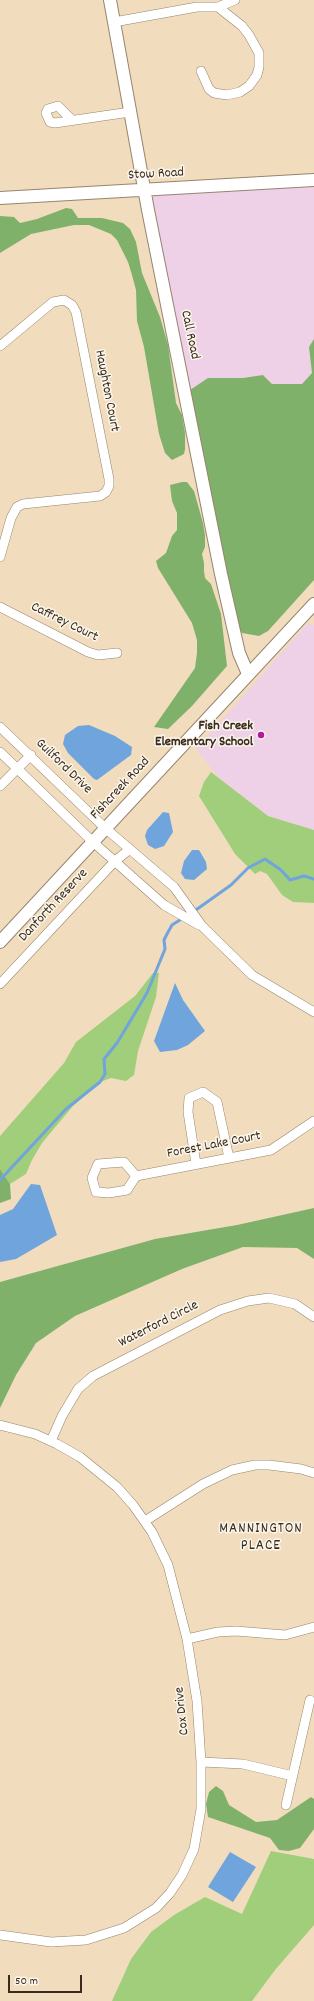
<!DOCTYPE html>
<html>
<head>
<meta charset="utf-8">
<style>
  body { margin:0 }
  #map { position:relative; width:314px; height:2001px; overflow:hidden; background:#f1ddbd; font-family:Dekko,sans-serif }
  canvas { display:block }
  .scale { position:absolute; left:8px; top:1975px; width:74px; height:18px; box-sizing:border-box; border:2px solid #3b2a1e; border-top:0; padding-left:5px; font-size:12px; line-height:14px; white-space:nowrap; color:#3b2a1e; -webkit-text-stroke:3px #fbf7ec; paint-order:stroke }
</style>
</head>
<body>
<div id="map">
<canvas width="314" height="2001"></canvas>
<div class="scale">50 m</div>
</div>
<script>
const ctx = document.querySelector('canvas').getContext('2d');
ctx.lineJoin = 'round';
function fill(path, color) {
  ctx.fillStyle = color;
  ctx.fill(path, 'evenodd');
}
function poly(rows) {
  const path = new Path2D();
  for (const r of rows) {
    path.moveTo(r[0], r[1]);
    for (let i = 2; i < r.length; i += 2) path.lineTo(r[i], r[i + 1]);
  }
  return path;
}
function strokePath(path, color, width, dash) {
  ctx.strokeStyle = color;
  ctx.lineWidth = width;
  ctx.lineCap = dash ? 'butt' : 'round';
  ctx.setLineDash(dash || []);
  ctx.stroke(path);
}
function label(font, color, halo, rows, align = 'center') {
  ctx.font = font + ' Dekko,sans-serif';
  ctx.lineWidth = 3;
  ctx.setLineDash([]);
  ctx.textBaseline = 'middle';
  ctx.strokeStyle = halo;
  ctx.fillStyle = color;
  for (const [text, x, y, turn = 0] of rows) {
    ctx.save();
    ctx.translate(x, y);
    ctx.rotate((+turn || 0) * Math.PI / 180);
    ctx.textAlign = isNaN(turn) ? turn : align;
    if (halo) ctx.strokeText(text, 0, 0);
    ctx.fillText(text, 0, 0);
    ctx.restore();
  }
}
fill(poly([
  [314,184,314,339,309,347,312,373,302,384,272,384,263,375,243,378,190,390,150,195],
  [309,622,314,626,314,830,268,816,219,778,196,749]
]), '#eed0e7');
fill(poly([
  [211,772,268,816,314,830,314,903,293,902,282,895,267,874,260,871,255,874,235,854,199,796,204,782],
  [153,973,159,973,156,997,138,1051,134,1075,126,1081,111,1078,100,1082,73,1106,42,1143,32,1160,26,1174,10,1184,0,1169,0,1136,64,1063,76,1042,135,996],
  [271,1851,314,1859,314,1925,275,1970,252,2001,112,2001,131,1959,151,1932,174,1915,205,1897,242,1914]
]), '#a1ce7b');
fill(poly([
  [66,208,72,209,78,218,102,218,123,223,130,229,136,242,142,273,160,317,168,345,176,403,182,415,185,433,185,449,184,454,172,460,165,453,159,434,144,347,137,321,136,290,132,275,128,262,117,240,111,234,89,225,74,225,31,234,0,253,0,216,14,217,20,223,37,219],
  [314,339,314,580,268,631,259,636,242,633,235,620,190,390,208,378,243,378,263,375,272,384,302,384,312,373,309,347],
  [182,482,187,482,194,491,203,523,205,535,205,547,202,554,204,563,204,571,205,578,211,584,221,614,227,666,192,706,168,729,154,727,195,668,197,653,197,640,192,623,158,568,156,561,166,553,172,536,177,530,177,513,172,501,170,485],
  [0,1169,10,1184,11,1199,0,1203],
  [314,1208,314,1259,297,1248,243,1247,182,1269,75,1316,36,1343,16,1375,0,1408,0,1282,155,1239,237,1225],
  [216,1786,223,1791,229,1805,256,1822,277,1820,311,1797,314,1799,314,1829,300,1848,289,1851,279,1850,270,1838,208,1817,206,1804,209,1792]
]), '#80b16b');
fill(poly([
  [89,725,115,736,132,747,131,755,97,780,94,779,68,753,63,744,65,735,78,726],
  [163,812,169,813,173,832,164,846,155,849,148,845,145,836,147,830],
  [192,850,199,850,206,862,207,869,194,880,185,879,181,873,184,861],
  [175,983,183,1000,205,1031,188,1045,177,1050,160,1052,154,1041],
  [31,1184,40,1185,57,1235,16,1259,0,1262,0,1215,13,1209],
  [230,1852,256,1867,233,1902,208,1887]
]), '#6fa4dc');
strokePath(poly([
  [193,912,231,885,248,868,265,859,281,870,290,880,304,876,314,879],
  [0,1180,66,1109,100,1082,105,1074,104,1059,117,1043,147,993,165,949,164,940,167,934,172,925,183,918]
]), '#6fa4dc', 3);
const street = poly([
  [218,7,235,0],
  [114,22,197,7,218,7,242,26,249,35,259,53,259,67,257,75,249,86,240,92,227,95,214,93,209,89,201,71],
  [72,120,58,106,48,109,46,113,50,122,55,123,130,112],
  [0,346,53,302,64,300,72,305,76,312,109,479,109,486,106,492,100,496,23,504,17,507,11,518,0,557],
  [0,607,88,652,98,655,117,653],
  [0,727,105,828,174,887,202,926,252,975,314,1012],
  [0,752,93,842,164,905,199,925],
  [0,786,31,755],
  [0,984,115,861,130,849],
  [196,1164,188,1112,189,1098,203,1092,217,1102,229,1158],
  [136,1176,124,1162,98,1164,92,1178,96,1192,109,1193,127,1190,136,1176,271,1150,314,1121],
  [0,1425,35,1434,57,1444,80,1457,117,1487,133,1505,152,1532,168,1565,187,1639,197,1701,201,1762,201,1809,194,1849,182,1875,170,1893,156,1908,124,1928,86,1940,51,1942,0,1935],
  [51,1441,62,1416,78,1389,93,1376,220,1310,248,1301,269,1298,295,1304,314,1317],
  [145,1521,203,1484,232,1470,255,1465,269,1465,301,1469,314,1473],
  [187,1639,218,1632,236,1631,285,1635,314,1627],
  [201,1762,243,1764,293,1776],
  [286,1805,310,1700]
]);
const secondary = poly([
  [110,0,148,210,221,574,239,653,248,674],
  [0,198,314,180],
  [0,942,314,604]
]);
strokePath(street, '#96846e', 10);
strokePath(secondary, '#96846e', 14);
strokePath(street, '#fff', 9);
strokePath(secondary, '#fff', 12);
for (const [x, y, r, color] of [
  [261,735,4,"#b5179e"]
]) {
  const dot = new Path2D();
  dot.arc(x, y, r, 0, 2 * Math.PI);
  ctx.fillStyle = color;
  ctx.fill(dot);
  strokePath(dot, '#fbf7ec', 1.5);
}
label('14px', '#3b2a1e', '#fbf7ec', [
  ["Stow Road",156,175,-3],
  ["Call Road",189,335,78],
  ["Haughton Court",106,391,79],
  ["Caffrey Court",64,623,26],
  ["Guilford Drive",63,767,44],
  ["Fishcreek Road",121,789,-47],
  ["Danforth Reserve",54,906,-47],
  ["Forest Lake Court",214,1146,-11],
  ["Waterford Circle",159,1325,-27],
  ["Cox Drive",183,1711,-96]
]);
label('bold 14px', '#3b2a1e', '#fbf7ec', [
  ["Fish Creek",253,727],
  ["Elementary School",253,743]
], 'right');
ctx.letterSpacing = '1px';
label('15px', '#3b2a1e', '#fbf7ec', [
  ["MANNINGTON",261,1530],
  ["PLACE",261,1547]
]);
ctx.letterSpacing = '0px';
</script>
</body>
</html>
